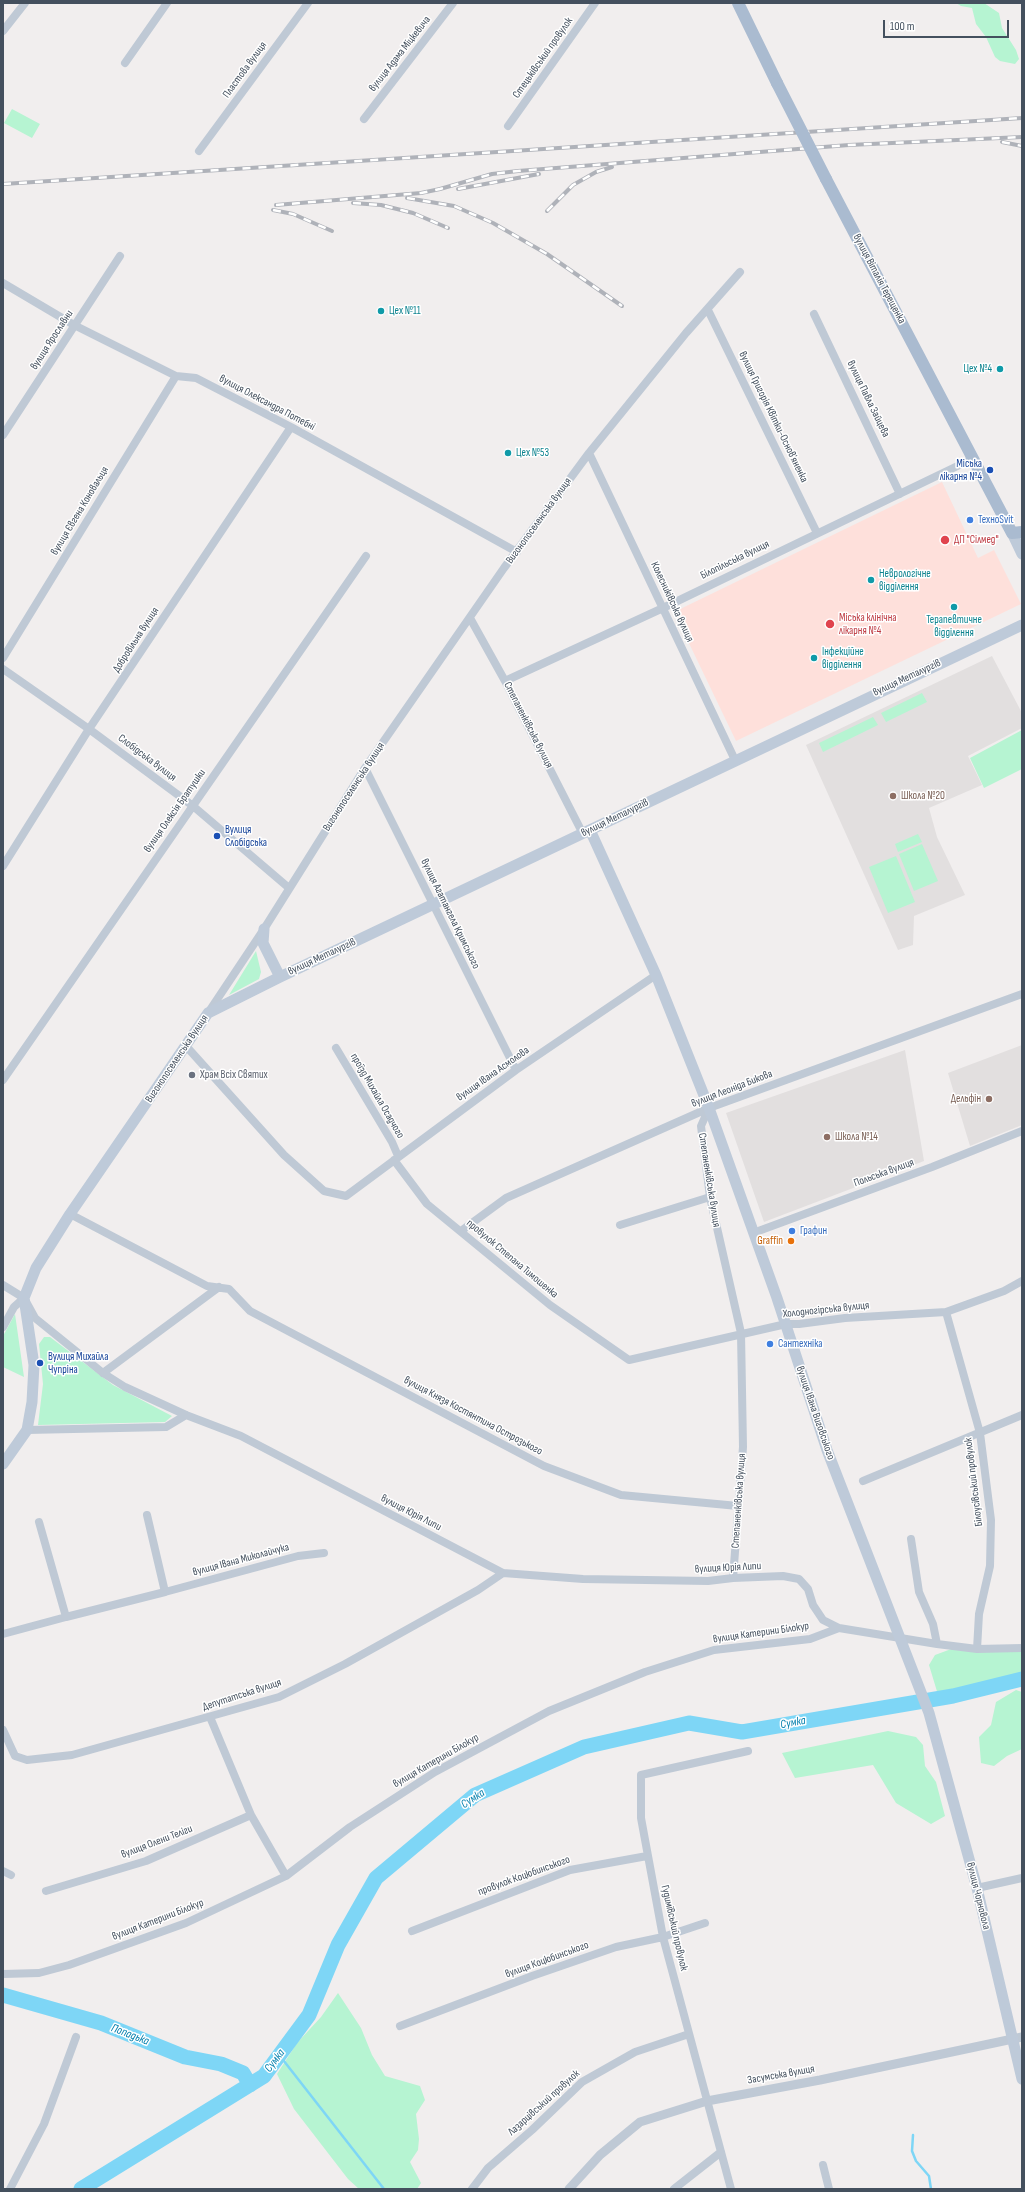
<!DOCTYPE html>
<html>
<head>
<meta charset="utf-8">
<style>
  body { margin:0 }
  #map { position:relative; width:1025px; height:2192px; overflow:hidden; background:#f1eeee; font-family:"Sofia Sans Condensed",sans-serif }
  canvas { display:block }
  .frame { position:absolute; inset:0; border:4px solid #44505e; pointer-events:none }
  .scale { position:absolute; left:883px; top:20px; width:126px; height:18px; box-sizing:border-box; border:2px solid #44505e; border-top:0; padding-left:5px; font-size:12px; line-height:14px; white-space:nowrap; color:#44505e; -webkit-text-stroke:3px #fff; paint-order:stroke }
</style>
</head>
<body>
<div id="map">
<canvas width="1025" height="2192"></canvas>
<div class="frame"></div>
<div class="scale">100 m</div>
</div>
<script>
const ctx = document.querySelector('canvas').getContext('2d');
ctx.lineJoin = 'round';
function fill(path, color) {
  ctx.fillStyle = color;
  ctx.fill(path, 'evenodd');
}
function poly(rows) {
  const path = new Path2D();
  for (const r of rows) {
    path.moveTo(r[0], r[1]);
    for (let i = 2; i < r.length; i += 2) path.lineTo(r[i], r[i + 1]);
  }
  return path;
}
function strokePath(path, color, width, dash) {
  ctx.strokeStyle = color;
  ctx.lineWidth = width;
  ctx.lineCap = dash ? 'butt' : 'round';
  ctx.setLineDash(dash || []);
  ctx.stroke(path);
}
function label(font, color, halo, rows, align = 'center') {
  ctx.font = font + ' "Sofia Sans Condensed",sans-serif';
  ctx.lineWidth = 3;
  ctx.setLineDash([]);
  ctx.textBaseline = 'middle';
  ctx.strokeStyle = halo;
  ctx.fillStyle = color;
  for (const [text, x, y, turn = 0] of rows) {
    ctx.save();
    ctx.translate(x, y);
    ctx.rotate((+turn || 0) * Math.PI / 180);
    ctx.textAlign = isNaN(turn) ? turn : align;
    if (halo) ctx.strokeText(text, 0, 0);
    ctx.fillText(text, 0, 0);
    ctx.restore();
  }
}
fill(poly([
  [992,656,1022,713,1022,728,968,756,982,785,929,808,937,837,965,895,914,916,913,945,898,950,806,745],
  [1022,1045,1022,1125,970,1146,948,1073],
  [905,1050,924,1161,764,1222,726,1113]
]), '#e2dfdf');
fill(poly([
  [942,482,978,558,994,550,1021,604,736,741,674,612]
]), '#fee0db');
fill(poly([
  [956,3,984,3,999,13,1002,28,1016,50,1019,59,1015,64,1000,61,995,57,986,37,976,24,972,8,961,6],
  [12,109,40,124,32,138,4,123],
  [922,693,927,702,886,722,881,713],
  [873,717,878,725,823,752,819,743],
  [1022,730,1022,769,984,788,970,758],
  [918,834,922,842,898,852,895,844],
  [922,844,938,881,914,891,899,854],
  [896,856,915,902,888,913,869,867],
  [256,951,261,972,259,979,229,995],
  [15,1314,24,1377,3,1367,3,1336],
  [44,1337,50,1337,113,1385,172,1416,165,1422,38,1425,43,1384,39,1344],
  [962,1645,1022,1652,1022,1676,939,1698,929,1665,935,1655],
  [1016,1690,1022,1692,1022,1749,1007,1756,994,1766,981,1763,979,1737,991,1725,996,1702],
  [888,1731,916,1737,923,1745,925,1766,936,1782,945,1816,931,1824,896,1803,873,1765,795,1778,782,1753],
  [338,1993,361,2028,372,2055,385,2076,420,2086,425,2100,416,2114,419,2139,418,2150,410,2162,421,2183,417,2189,359,2189,348,2179,294,2109,277,2074,297,2043,321,2017]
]), '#b6f4d2');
strokePath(poly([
  [280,2056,384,2189],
  [913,2135,912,2151,916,2161,929,2176,931,2189]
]), '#7ed6f6', 2.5);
strokePath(poly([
  [3,1995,101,2023,185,2057,221,2064,243,2073,250,2085],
  [81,2189,264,2076,309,2015,338,1945,376,1878,475,1795,584,1747,689,1723,742,1732,953,1696,1022,1679]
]), '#7ed6f6', 15);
strokePath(poly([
  [3,31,25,3],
  [125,63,167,3],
  [364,119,453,3],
  [508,126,595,3],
  [199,151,308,3],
  [3,283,74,325,176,376,196,378,291,427,517,552],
  [708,310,817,533],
  [814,314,900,494],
  [3,435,120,256],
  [589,453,735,760],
  [470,618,505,681,583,834],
  [3,658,176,376],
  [3,669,89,729,193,806,289,888],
  [505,681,663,608,974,458],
  [365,768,516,1070],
  [3,866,89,729,291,427],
  [208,1013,264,929,365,768,504,568,589,453,686,333,740,272],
  [186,1046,284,1155,324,1191,346,1196,516,1070,656,975],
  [336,1048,392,1142,398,1156],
  [3,1080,366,556],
  [709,1108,701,1126,710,1197,741,1333,743,1447,733,1578],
  [394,1160,427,1204,550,1305,629,1360,786,1324,799,1324,845,1318,946,1312,1004,1291,1022,1281],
  [70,1214,207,1286,229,1289,250,1311,544,1466,621,1495,738,1506],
  [620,1225,710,1197],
  [461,1231,506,1198,709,1108,1022,994],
  [753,1233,932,1167,1022,1131],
  [3,1285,24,1298,35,1318,103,1373,125,1387,186,1415,241,1436,503,1573,583,1579,708,1581,733,1578,783,1576,799,1579,808,1589,813,1605,823,1620,839,1628],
  [3,1327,14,1307,24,1298],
  [103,1373,219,1287],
  [27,1430,166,1427,186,1415],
  [863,1481,1022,1415],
  [147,1515,165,1592,298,1556,324,1553],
  [39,1522,66,1617,165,1592],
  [911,1539,919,1592,933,1624,937,1644],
  [3,1634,66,1617],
  [977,1649,1022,1648],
  [210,1717,251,1815,286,1876],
  [3,1730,15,1756,27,1760,72,1755,279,1697,345,1664,478,1590,503,1573],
  [3,1871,11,1875],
  [977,1888,1022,1878],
  [46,1891,146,1861,251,1815],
  [412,1931,570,1870,647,1856],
  [3,1974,39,1973,69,1965,186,1923,286,1876,350,1827,435,1772,549,1711,645,1672,714,1650,810,1639,839,1628,937,1644,977,1649,979,1614,990,1566,991,1520,980,1433,946,1312],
  [400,2026,532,1976,616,1947,663,1937,705,1923],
  [823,2165,829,2189],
  [10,2189,44,2124,76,2037],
  [472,2189,488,2168,532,2130,582,2082,635,2052,689,2034],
  [674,2189,721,2152],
  [731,2189,663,1937,641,1818,641,1775,748,1751]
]), '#bfc9d5', 8);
strokePath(poly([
  [569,2189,600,2155,640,2122,707,2101,820,2080,1022,2037]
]), '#bfc9d5', 9);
strokePath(poly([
  [1012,533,1022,554],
  [590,830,656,975,709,1108,777,1298,827,1450,929,1713,977,1888,1022,2079],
  [264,929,263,943,280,977],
  [3,1464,27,1430,32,1402,34,1365,24,1298,36,1268,70,1214,208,1013,280,977,1022,625]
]), '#becad9', 11);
strokePath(poly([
  [738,3,777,83],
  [826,179,1012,533,1022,532]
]), '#aabbd0', 12);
const rail = poly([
  [1002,142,1022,146],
  [3,184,1022,118],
  [458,189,539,174],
  [407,198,454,206,493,223,547,254,622,306],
  [353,203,381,205,413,213,448,228],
  [276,205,421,193,440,189,492,174,518,171,849,145,1022,137],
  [273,210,293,214,332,231],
  [547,211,573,185,596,172,612,167]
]);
strokePath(rail, '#afb2b9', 4);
strokePath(rail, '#fff', 2.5, [8]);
strokePath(poly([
  [777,83,826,179]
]), '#aabbd0', 12);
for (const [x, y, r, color] of [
  [381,311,4,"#0f9aa8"],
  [1000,369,4,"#0f9aa8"],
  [508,453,4,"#0f9aa8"],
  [990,470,4,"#1a4fb4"],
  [970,520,4,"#3f7fe0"],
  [945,540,5,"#e0444e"],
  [871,580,4,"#0f9aa8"],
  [954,607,4,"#0f9aa8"],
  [830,624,5,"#e0444e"],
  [814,658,4,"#0f9aa8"],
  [893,796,4,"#8d6e63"],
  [217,836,4,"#1a4fb4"],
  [192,1075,4,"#6b7280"],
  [989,1099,4,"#8d6e63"],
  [827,1137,4,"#8d6e63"],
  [792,1231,4,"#3f7fe0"],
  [791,1241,4,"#e8710a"],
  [770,1344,4,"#3f7fe0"],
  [40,1363,4,"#1a4fb4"]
]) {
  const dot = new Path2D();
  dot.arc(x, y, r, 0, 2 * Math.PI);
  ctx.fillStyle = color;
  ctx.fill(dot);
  strokePath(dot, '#fff', 1.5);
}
label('11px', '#44505e', '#fff', [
  ["вулиця Адама Міцкевича",400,54,-52],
  ["Стецьківський провулок",543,58,-55],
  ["Пластова вулиця",245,70,-54],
  ["вулиця Віталія Терещенка",879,279,62],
  ["вулиця Ярославни",52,340,-57],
  ["вулиця Павла Зайцева",868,399,64],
  ["вулиця Олександра Потебні",267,403,28],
  ["вулиця Григорія Квітки-Основʼяненка",773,417,64],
  ["вулиця Євгена Коновальця",80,511,-59],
  ["Вигонопоселенська вулиця",539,521,-54],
  ["Білопільська вулиця",735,560,-26],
  ["Колесниківська вулиця",672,602,65],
  ["Добровільна вулиця",136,640,-57],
  ["вулиця Металургів",907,678,-25],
  ["Степаненківська вулиця",528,725,63],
  ["Слобідська вулиця",147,758,37],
  ["Вигонопоселенська вулиця",354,787,-57],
  ["вулиця Олексія Братушки",175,811,-55],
  ["вулиця Металургів",615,818,-26],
  ["вулиця Агатангела Кримського",450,914,64],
  ["вулиця Металургів",322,957,-25],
  ["Вигонопоселенська вулиця",177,1059,-56],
  ["вулиця Івана Асмолова",493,1074,-35],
  ["вулиця Леоніда Бикова",732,1089,-21],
  ["проїзд Михайла Осадчого",377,1096,60],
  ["Польська вулиця",884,1173,-20],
  ["Степаненківська вулиця",709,1180,81],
  ["провулок Степана Тимошенка",512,1259,40],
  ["Холодногірська вулиця",826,1310,-6],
  ["вулиця Івана Виговського",815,1413,71],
  ["вулиця Князя Костянтина Острозького",473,1416,28],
  ["Білоусівський провулок",974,1482,-97],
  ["Степаненківська вулиця",739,1501,-86],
  ["вулиця Юрія Липи",411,1513,27],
  ["вулиця Івана Миколайчука",241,1560,-15],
  ["вулиця Юрія Липи",728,1568,-3],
  ["вулиця Катерини Білокур",761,1633,-8],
  ["Депутатська вулиця",242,1695,-18],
  ["вулиця Катерини Білокур",436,1761,-30],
  ["вулиця Олени Теліги",157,1842,-21],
  ["провулок Коцюбинського",524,1876,-20],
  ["вулиця Чорновола",978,1896,76],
  ["вулиця Катерини Білокур",158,1920,-21],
  ["Гудимівський провулок",674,1928,77],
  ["вулиця Коцюбинського",547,1960,-20],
  ["Засумська вулиця",781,2075,-10],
  ["Лазарцівський провулок",544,2103,-42]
]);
label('11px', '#0d838f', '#fff', [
  ["Цех №11",389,311],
  ["Цех №4",992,369,"right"],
  ["Цех №53",516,453],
  ["Неврологічне",879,574],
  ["відділення",879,587],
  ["Терапевтичне",954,620,"center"],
  ["відділення",954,633,"center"],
  ["Інфекційне",822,652],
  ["відділення",822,665]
], 'left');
label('11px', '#164399', '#fff', [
  ["Міська",982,464,"right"],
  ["лікарня №4",982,477,"right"],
  ["Вулиця",225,830],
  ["Слобідська",225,843],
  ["Вулиця Михайла",48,1357],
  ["Чупріна",48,1370]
], 'left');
label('11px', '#366cbe', '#fff', [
  ["ТехноSvit",978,520],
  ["Графин",800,1231],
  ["Сантехніка",778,1344]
], 'left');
label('11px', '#be3a42', '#fff', [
  ["ДП \"Сілмед\"",954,540],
  ["Міська клінічна",839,618],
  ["лікарня №4",839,631]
], 'left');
label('11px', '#785e54', '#fff', [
  ["Школа №20",901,796],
  ["Дельфін",981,1099,"right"],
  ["Школа №14",835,1137]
], 'left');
label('11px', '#5b616d', '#fff', [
  ["Храм Всіх Святих",200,1075]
], 'left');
label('11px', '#c56008', '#fff', [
  ["Graffin",783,1241]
], 'right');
label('italic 12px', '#017eac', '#fff', [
  ["Сумка",793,1723,-10],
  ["Сумка",473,1799,-33],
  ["Попадька",130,2035,21],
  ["Сумка",275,2061,-53]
]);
</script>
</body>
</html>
